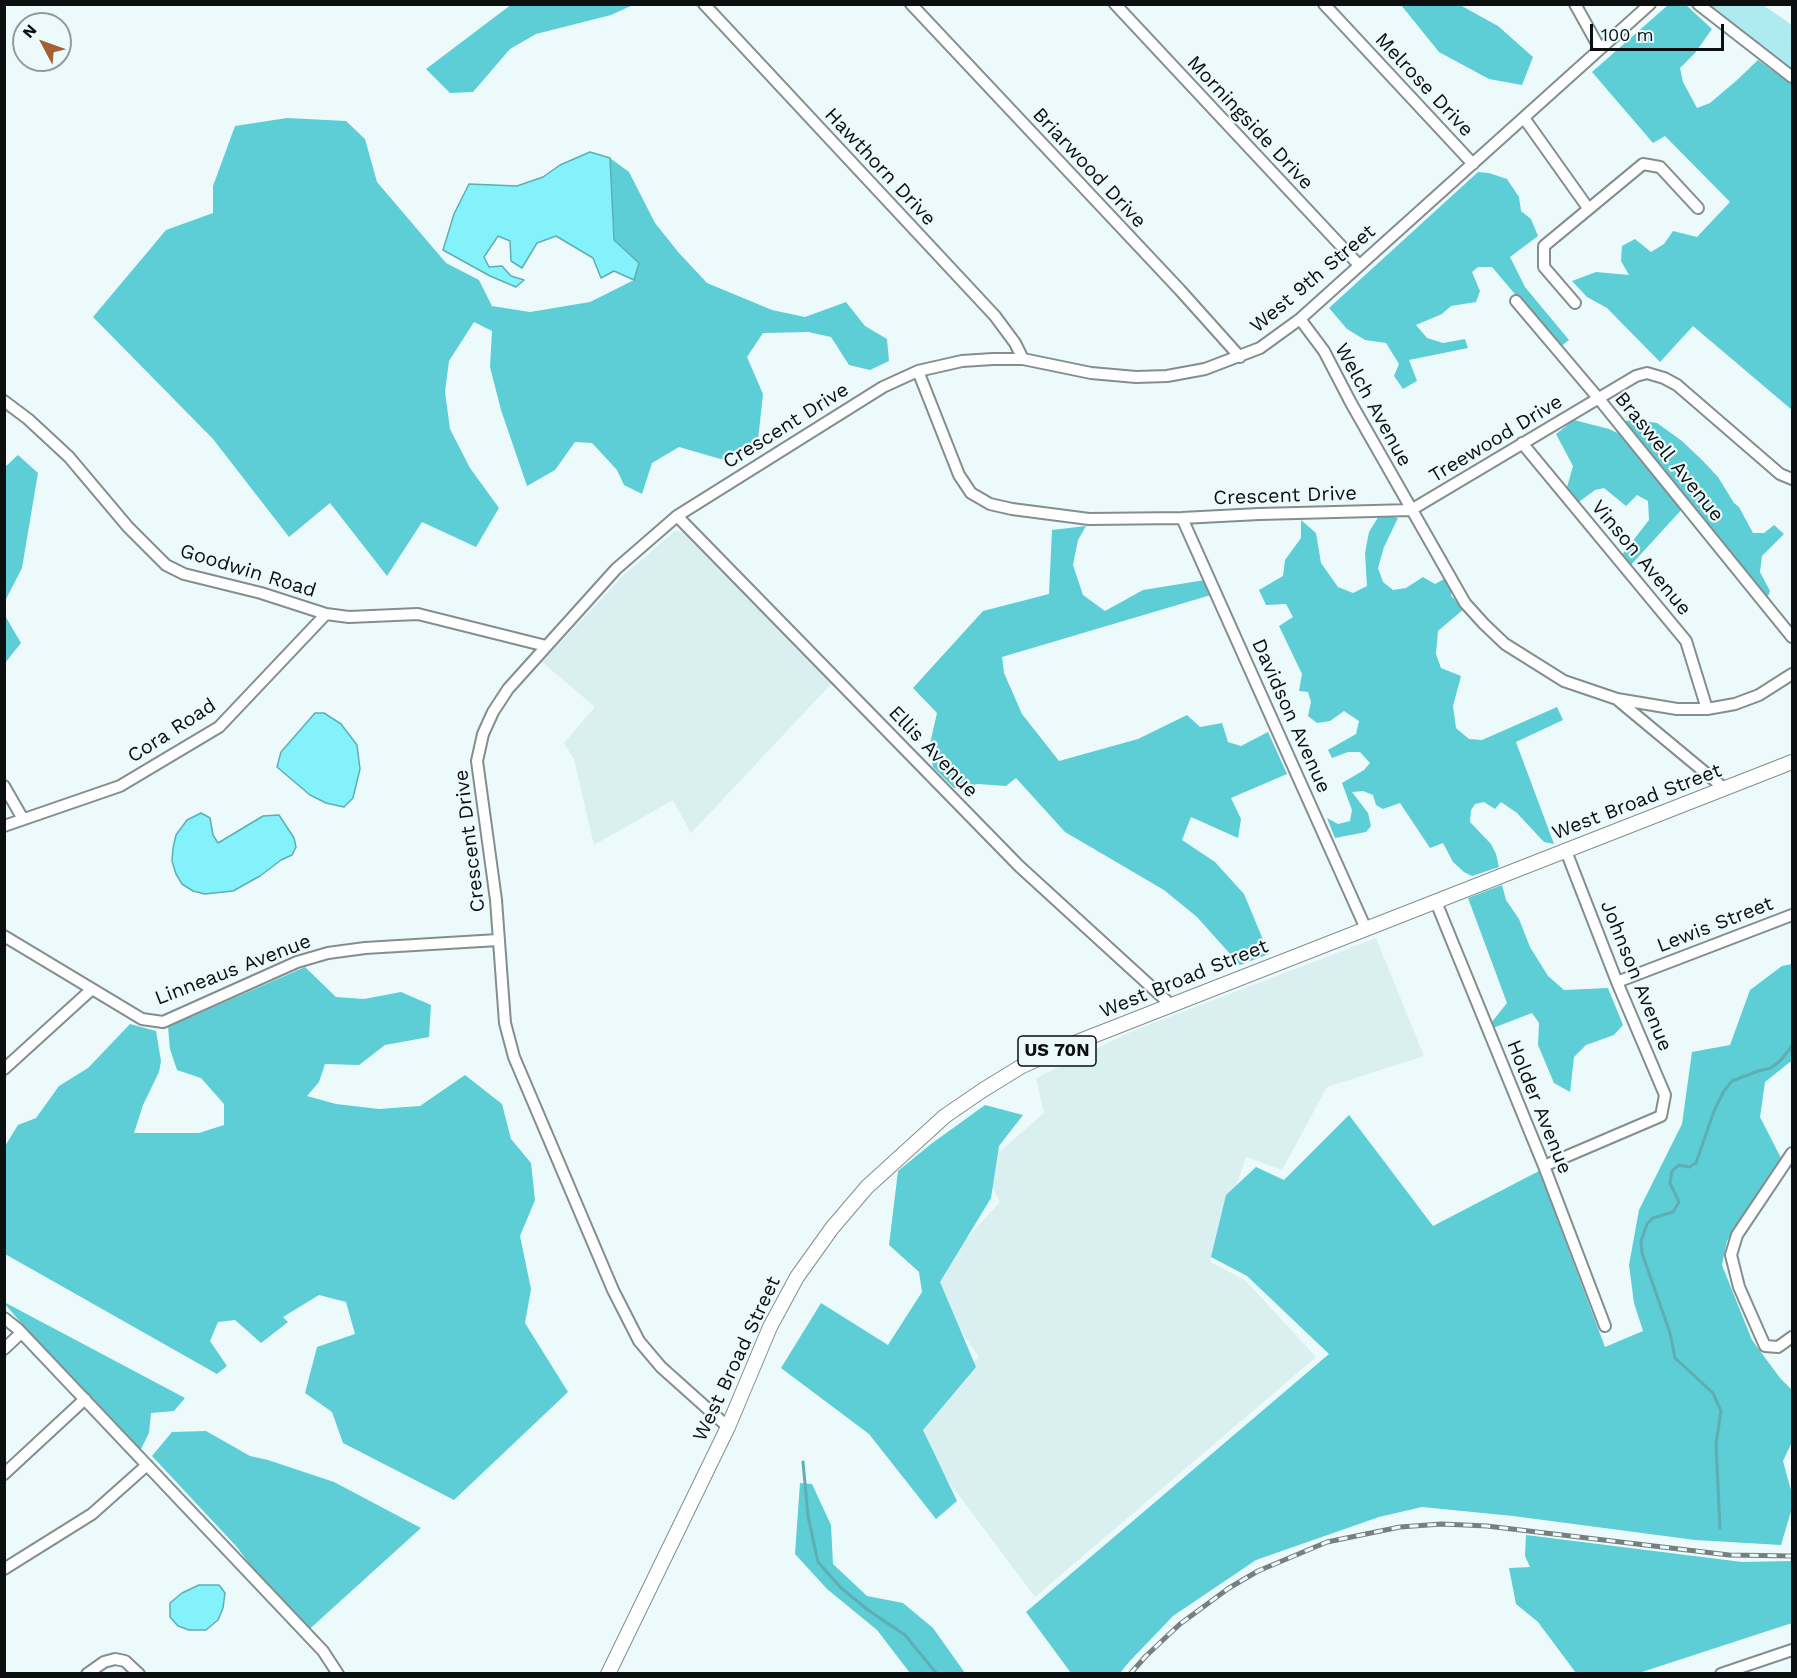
<!DOCTYPE html>
<html>
<head>
<meta charset="utf-8">
<style>
  body { margin:0 }
  #map { position:relative; width:1797px; height:1678px; overflow:hidden; background:#edfafb; font-family:"Work Sans",sans-serif }
  canvas { display:block }
  .frame { position:absolute; inset:0; border:6px solid #0b0f0f; pointer-events:none }
  .north { position:absolute; left:12px; top:12px; width:60px; height:60px; box-sizing:border-box; background:#edfafb; border:2px solid #939c9d; border-radius:50%; rotate:311deg; font-size:16px; font-weight:700; line-height:24px; text-align:center; color:#0b0f0f }
  .north::after { content:''; display:block; margin:auto; width:21px; height:27px; background:#a56032; clip-path:polygon(50% 0,100% 100%,50% 72%,0 100%) }
  .scale { position:absolute; left:1590px; top:24px; width:134px; height:27px; box-sizing:border-box; border:3px solid #0b0f0f; border-top:0; padding-left:8px; font-size:18px; line-height:21px; white-space:nowrap; color:#0b0f0f; -webkit-text-stroke:4px #edfafb; paint-order:stroke }
</style>
</head>
<body>
<div id="map">
<canvas width="1797" height="1678"></canvas>
<div class="frame"></div>
<div class="north">N</div>
<div class="scale">100 m</div>
</div>
<script>
const ctx = document.querySelector('canvas').getContext('2d');
ctx.lineJoin = 'round';
function fill(path, color) {
  ctx.fillStyle = color;
  ctx.fill(path, 'evenodd');
}
function poly(rows) {
  const path = new Path2D();
  for (const r of rows) {
    path.moveTo(r[0], r[1]);
    for (let i = 2; i < r.length; i += 2) path.lineTo(r[i], r[i + 1]);
  }
  return path;
}
function strokePath(path, color, width, dash) {
  ctx.strokeStyle = color;
  ctx.lineWidth = width;
  ctx.lineCap = dash ? 'butt' : 'round';
  ctx.setLineDash(dash || []);
  ctx.stroke(path);
}
function label(font, color, halo, rows, align = 'center') {
  ctx.font = font + ' "Work Sans",sans-serif';
  ctx.lineWidth = 4.5;
  ctx.setLineDash([]);
  ctx.textBaseline = 'middle';
  ctx.strokeStyle = halo;
  ctx.fillStyle = color;
  for (const [text, x, y, turn = 0] of rows) {
    ctx.save();
    ctx.translate(x, y);
    ctx.rotate((+turn || 0) * Math.PI / 180);
    ctx.textAlign = isNaN(turn) ? turn : align;
    if (halo) ctx.strokeText(text, 0, 0);
    ctx.fillText(text, 0, 0);
    ctx.restore();
  }
}
fill(poly([
  [675,531,682,531,833,682,691,833,673,800,594,845,574,759,564,743,595,707,542,662,625,574],
  [1376,938,1424,1056,1327,1087,1282,1170,1246,1157,1210,1262,1245,1280,1316,1357,1035,1597,904,1422,979,1357,926,1282,1000,1202,981,1168,1044,1113,1036,1078,1135,1030]
]), '#d9eff0');
fill(poly([
  [1705,5,1763,5,1789,23,1792,26,1792,71]
]), '#adebf0');
fill(poly([
  [512,4,633,4,633,5,611,15,536,34,510,49,473,92,450,93,426,69],
  [1401,5,1460,5,1498,26,1533,57,1522,85,1489,79,1439,52],
  [1668,5,1686,5,1712,29,1695,53,1680,68,1683,82,1697,108,1710,103,1736,81,1758,60,1791,84,1792,83,1792,410,1693,326,1660,362,1607,308,1587,297,1572,281,1596,272,1629,275,1621,261,1622,246,1635,239,1651,252,1664,244,1673,231,1697,237,1730,202,1665,136,1653,143,1592,72],
  [287,118,346,121,365,139,377,182,446,263,479,280,492,306,530,312,590,302,634,280,639,263,614,241,610,158,629,172,655,223,679,253,707,283,772,310,805,317,846,302,865,326,887,339,889,361,870,370,849,365,831,337,808,332,763,333,747,357,763,394,758,440,724,460,679,447,652,463,642,494,624,485,617,470,592,443,575,442,555,470,527,486,501,410,490,367,492,331,474,322,449,361,445,392,450,429,470,468,499,508,476,547,422,522,387,576,330,503,289,537,213,439,93,317,166,230,213,213,213,186,235,126],
  [1478,172,1489,173,1507,179,1519,197,1521,211,1531,219,1538,236,1510,257,1525,287,1569,340,1560,347,1492,267,1478,267,1472,272,1480,291,1476,302,1451,306,1442,314,1416,325,1427,338,1443,343,1465,339,1468,348,1409,360,1417,381,1403,389,1394,376,1399,364,1386,343,1365,340,1347,329,1329,308],
  [1574,420,1609,429,1626,437,1683,508,1630,566,1621,556,1649,520,1648,501,1637,495,1626,506,1604,488,1595,490,1576,504,1566,491,1573,466,1556,434],
  [1637,420,1657,423,1682,441,1703,461,1718,477,1734,503,1739,507,1753,533,1764,533,1774,525,1784,534,1762,556,1760,572,1770,591,1767,599,1625,426,1624,421],
  [18,455,38,473,22,568,5,601,5,467],
  [1380,514,1398,518,1384,547,1378,568,1383,582,1393,590,1406,588,1423,577,1435,584,1446,578,1452,589,1451,596,1465,608,1438,631,1436,654,1441,668,1461,676,1453,706,1456,728,1469,739,1482,740,1557,707,1563,720,1516,742,1554,844,1544,842,1517,813,1501,802,1495,809,1484,802,1475,804,1471,810,1470,822,1491,844,1496,854,1499,867,1472,876,1464,872,1453,862,1443,843,1430,848,1400,803,1383,809,1376,805,1373,795,1363,791,1352,792,1368,813,1371,826,1366,832,1335,838,1327,818,1338,824,1350,821,1352,810,1342,783,1364,770,1370,763,1360,752,1348,752,1332,758,1328,750,1356,734,1359,721,1344,711,1330,721,1317,723,1308,716,1311,702,1308,692,1299,691,1302,674,1279,626,1293,617,1286,604,1266,605,1259,590,1283,576,1285,560,1301,538,1301,520,1316,533,1321,563,1338,587,1353,593,1367,586,1365,553,1369,532],
  [1086,526,1078,540,1073,565,1083,595,1105,611,1143,590,1205,580,1211,595,1002,657,1004,673,1022,714,1059,761,1138,739,1187,715,1200,727,1222,723,1228,742,1241,746,1268,732,1287,774,1231,798,1241,819,1238,838,1191,817,1182,840,1215,862,1244,894,1269,954,1240,965,1197,917,1164,890,1065,832,1016,778,1006,786,978,784,954,788,933,767,929,748,937,713,913,688,983,611,1049,594,1052,530],
  [4,614,21,643,5,663,4,663],
  [1502,885,1506,900,1519,919,1530,947,1548,976,1564,990,1608,988,1623,1025,1614,1035,1586,1045,1574,1057,1570,1092,1554,1083,1538,1045,1539,1023,1532,1013,1493,1028,1491,1023,1507,1003,1468,898],
  [1792,964,1792,1062,1790,1062,1765,1082,1760,1117,1781,1158,1727,1241,1722,1265,1752,1340,1780,1378,1792,1390,1792,1442,1783,1461,1792,1494,1792,1508,1781,1545,1695,1540,1513,1516,1422,1507,1379,1517,1256,1560,1173,1616,1129,1662,1120,1673,1071,1673,1026,1612,1329,1354,1247,1276,1211,1257,1226,1195,1256,1167,1284,1180,1349,1115,1433,1226,1539,1171,1605,1347,1643,1331,1634,1303,1629,1265,1639,1210,1682,1124,1692,1052,1730,1045,1750,990,1782,966],
  [305,967,336,997,364,999,401,992,431,1005,429,1037,385,1045,359,1065,325,1064,319,1082,307,1096,336,1104,379,1109,420,1106,465,1075,502,1104,511,1139,531,1163,535,1200,520,1236,531,1289,525,1323,568,1392,454,1500,343,1443,332,1412,305,1393,317,1347,355,1334,346,1302,319,1295,283,1317,288,1322,261,1343,235,1320,218,1322,210,1341,227,1366,217,1374,5,1254,5,1146,18,1125,36,1118,59,1086,88,1068,130,1024,156,1031,161,1061,159,1072,143,1105,134,1133,199,1133,224,1125,224,1104,201,1078,177,1070,170,1049,168,1027],
  [985,1105,1023,1115,999,1146,991,1198,940,1282,976,1367,923,1430,957,1501,936,1519,869,1434,781,1368,821,1303,888,1345,922,1292,919,1272,889,1245,898,1171,931,1144],
  [4,1302,185,1398,174,1411,151,1413,149,1433,136,1459,5,1304],
  [206,1431,250,1456,268,1460,334,1482,421,1528,303,1635,236,1546,152,1456,172,1432],
  [800,1483,812,1484,831,1525,833,1564,867,1596,903,1603,933,1628,965,1673,910,1673,877,1630,827,1589,795,1554],
  [1526,1535,1742,1562,1792,1561,1792,1623,1639,1673,1576,1673,1538,1622,1516,1604,1509,1568,1530,1567,1525,1556]
]), '#5dcdd6');
const water = poly([
  [590,152,610,158,614,240,639,263,634,280,614,271,601,278,593,258,556,236,537,243,522,268,511,261,510,241,498,236,484,257,489,267,502,266,511,276,524,280,516,287,490,276,443,250,454,214,469,184,517,186,543,177,560,165,590,152],
  [315,713,324,713,341,724,357,745,360,769,353,798,344,807,326,803,310,795,277,767,281,752,315,713],
  [201,813,210,818,213,835,218,843,263,816,279,815,294,838,296,847,292,855,281,860,260,876,233,891,205,894,193,891,182,884,176,874,172,861,173,848,176,835,187,820,201,813],
  [199,1585,219,1585,225,1593,223,1608,218,1620,206,1630,189,1630,178,1626,170,1617,170,1603,182,1593,199,1585]
]);
fill(water, '#83f2fb');
strokePath(water, '#5faeb4', 1.5);
strokePath(poly([
  [803,1462,808,1516,818,1562,841,1588,868,1610,905,1635,937,1674],
  [1720,1528,1716,1444,1721,1411,1713,1393,1675,1358,1670,1333,1642,1253,1641,1241,1647,1224,1653,1218,1673,1212,1679,1202,1670,1183,1672,1171,1679,1165,1689,1167,1696,1163,1714,1111,1724,1091,1732,1081,1758,1071,1771,1068,1781,1060,1792,1046]
]), '#5faeb4', 3);
const minor = poly([
  [704,4,995,316,1015,343,1023,359],
  [911,4,1180,290,1240,357],
  [1115,4,1359,265],
  [1324,4,1473,164],
  [1575,4,1600,49],
  [1698,4,1792,77],
  [1524,118,1588,208],
  [1516,301,1599,399,1792,637],
  [1575,303,1544,267,1544,246,1643,164,1660,167,1698,208],
  [1300,319,1324,351,1351,403,1465,603,1484,624,1505,644,1564,681,1617,699,1677,709,1707,709,1735,704,1759,695,1792,674],
  [918,371,959,475,971,493,990,504,1012,509,1089,519,1182,518,1259,514,1411,510,1636,376,1647,373,1664,378,1677,385,1780,474,1792,479],
  [4,401,28,419,69,457,128,527,166,565,184,574,261,593,326,614,349,617,418,614,546,646],
  [1522,443,1686,641,1707,709],
  [677,516,1019,866,1170,1004],
  [1182,518,1366,929],
  [1619,701,1725,789],
  [4,786,23,819],
  [4,826,120,786,219,727,326,614],
  [1436,902,1544,1166,1605,1326],
  [4,936,142,1019,163,1022,297,962,328,953,365,948,498,940],
  [1617,982,1792,915],
  [4,1069,92,989],
  [1792,1153,1737,1235,1731,1255,1739,1287,1765,1346,1778,1347,1792,1337],
  [1544,1166,1661,1116,1665,1095,1617,982,1566,851],
  [4,1318,18,1329,323,1651,338,1674],
  [4,1349,21,1333],
  [728,1427,661,1367,639,1341,613,1290,514,1057,505,1023,496,900,477,761,483,734,493,712,508,689,616,569,677,516,883,387,918,371,962,361,993,359,1023,359,1091,373,1136,377,1167,376,1205,369,1260,348,1300,319,1650,4],
  [4,1474,85,1399],
  [4,1569,92,1514,147,1465],
  [87,1674,104,1662,115,1659,125,1661,139,1674],
  [1721,1674,1792,1650]
]);
const major = poly([
  [608,1674,728,1427,770,1327,797,1277,832,1228,867,1187,945,1116,983,1090,1022,1066,1067,1046,1792,762]
]);
strokePath(minor, '#838e8f', 14);
strokePath(major, '#838e8f', 16);
strokePath(minor, '#fff', 10);
strokePath(major, '#fff', 14);
const rail = poly([
  [1130,1674,1146,1656,1180,1624,1229,1588,1258,1571,1327,1542,1400,1527,1442,1524,1487,1526,1729,1555,1792,1556]
]);
strokePath(rail, '#777f7f', 5);
strokePath(rail, '#edfafb', 3, [9]);
for (const [x, y, w] of [
  [1057,1051,78]
]) {
  const box = new Path2D();
  box.roundRect(x - w / 2, y - 15, w, 30, 4.5);
  ctx.fillStyle = '#edfafb';
  ctx.fill(box);
  strokePath(box, '#0b0f0f', 1.5);
}
label('bold 18px', '#0b0f0f', null, [
  ["US 70N",1057,1051]
]);
label('20px', '#0b0f0f', '#edfafb', [
  ["Melrose Drive",1424,85,47],
  ["Morningside Drive",1250,123,47],
  ["Hawthorn Drive",880,167,47],
  ["Briarwood Drive",1089,168,47],
  ["West 9th Street",1313,279,-40],
  ["Welch Avenue",1373,405,61],
  ["Crescent Drive",786,426,-32],
  ["Treewood Drive",1496,439,-31],
  ["Braswell Avenue",1669,457,51],
  ["Crescent Drive",1285,496,-2],
  ["Vinson Avenue",1641,558,50],
  ["Goodwin Road",248,571,17],
  ["Davidson Avenue",1291,716,66],
  ["Cora Road",172,731,-33],
  ["Ellis Avenue",933,752,46],
  ["West Broad Street",1637,802,-21],
  ["Crescent Drive",470,841,-97],
  ["Lewis Street",1715,925,-21],
  ["Linneaus Avenue",233,970,-21],
  ["Johnson Avenue",1636,976,68],
  ["West Broad Street",1184,979,-22],
  ["Holder Avenue",1539,1107,68],
  ["West Broad Street",737,1359,-65]
]);
</script>
</body>
</html>
